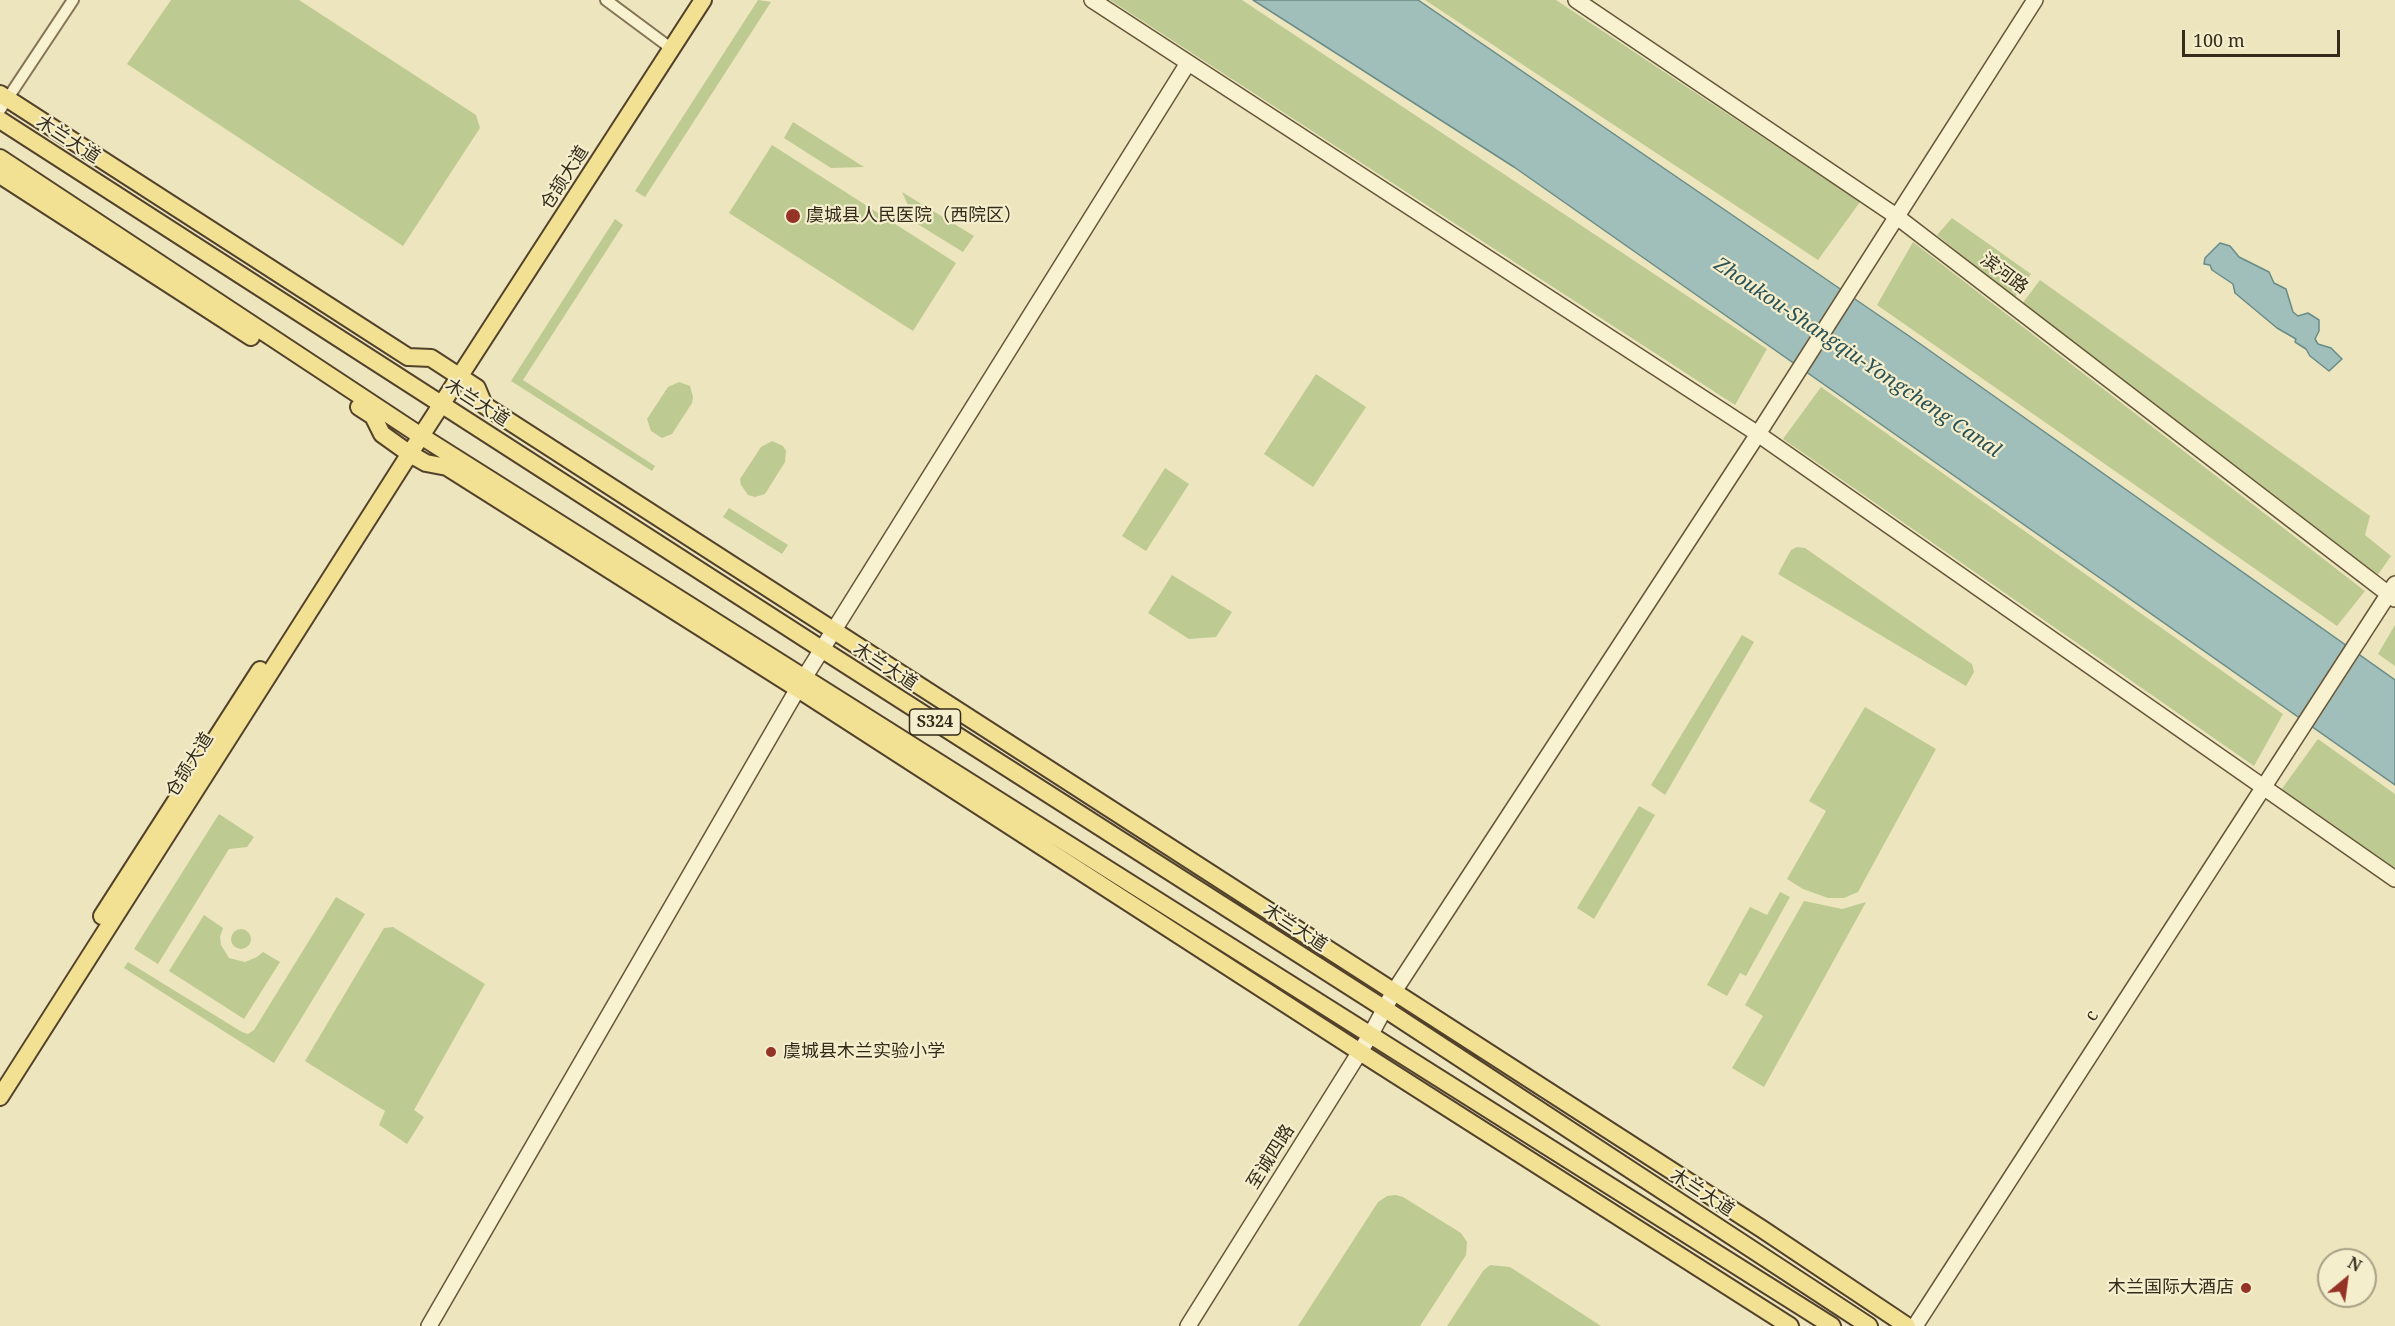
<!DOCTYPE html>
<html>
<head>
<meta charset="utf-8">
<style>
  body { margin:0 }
  #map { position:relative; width:2395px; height:1326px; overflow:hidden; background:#ede5bd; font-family:"Noto Serif",serif }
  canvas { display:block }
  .north { position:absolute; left:2317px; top:1248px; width:60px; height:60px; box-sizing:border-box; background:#f5eecd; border:2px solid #a8a086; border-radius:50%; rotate:29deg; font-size:16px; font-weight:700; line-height:24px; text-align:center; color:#342b1b }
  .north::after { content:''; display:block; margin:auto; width:21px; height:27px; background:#943326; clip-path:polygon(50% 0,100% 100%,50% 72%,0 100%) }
  .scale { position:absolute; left:2182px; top:30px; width:158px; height:27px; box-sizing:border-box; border:3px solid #342b1b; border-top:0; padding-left:8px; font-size:18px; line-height:21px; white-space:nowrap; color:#342b1b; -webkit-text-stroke:4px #f5eecd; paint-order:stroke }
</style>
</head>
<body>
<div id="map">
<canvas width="2395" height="1326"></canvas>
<div class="north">N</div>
<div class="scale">100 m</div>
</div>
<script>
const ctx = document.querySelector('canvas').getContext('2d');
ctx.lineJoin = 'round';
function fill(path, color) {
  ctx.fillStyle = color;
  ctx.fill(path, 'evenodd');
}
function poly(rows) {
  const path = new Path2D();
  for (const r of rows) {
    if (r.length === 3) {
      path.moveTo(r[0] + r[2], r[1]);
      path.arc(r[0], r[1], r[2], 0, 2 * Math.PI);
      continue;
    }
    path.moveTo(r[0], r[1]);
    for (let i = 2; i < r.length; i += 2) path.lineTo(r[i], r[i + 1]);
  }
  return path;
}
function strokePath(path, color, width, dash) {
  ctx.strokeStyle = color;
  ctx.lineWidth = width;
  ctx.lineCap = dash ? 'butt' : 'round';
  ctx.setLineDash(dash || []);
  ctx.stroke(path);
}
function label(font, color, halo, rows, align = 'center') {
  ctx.font = font + ' "Noto Serif","Noto Sans SC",serif';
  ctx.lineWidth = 4.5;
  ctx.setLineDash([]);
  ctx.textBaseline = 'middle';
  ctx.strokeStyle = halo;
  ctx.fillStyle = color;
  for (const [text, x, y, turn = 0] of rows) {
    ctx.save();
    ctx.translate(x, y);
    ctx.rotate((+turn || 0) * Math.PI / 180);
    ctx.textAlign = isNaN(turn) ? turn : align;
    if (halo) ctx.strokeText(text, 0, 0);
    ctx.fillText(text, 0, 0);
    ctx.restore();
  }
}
fill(poly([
  [171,0,299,0,476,115,480,128,403,246,127,64],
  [758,0,771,2,645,197,635,191],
  [1110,0,1242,0,1767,349,1735,405],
  [1425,0,1556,0,1860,202,1818,260],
  [793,122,864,167,831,168,784,138],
  [772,145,956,263,913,331,729,213],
  [902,192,974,236,963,252,916,223],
  [1952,218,2031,274,2014,298,1937,235],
  [615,219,623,225,523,380,655,466,652,471,511,381],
  [1913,242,2365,591,2337,626,1877,305],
  [2040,280,2370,516,2365,535,2391,556,2377,576,2022,304],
  [1316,374,1366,407,1313,487,1264,454],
  [679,382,690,386,693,397,692,403,672,434,662,438,651,431,647,419,668,387],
  [1821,387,2283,714,2254,766,1783,439],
  [772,441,783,446,786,451,785,462,765,494,755,497,748,495,741,485,740,479,761,447],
  [1165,468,1189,484,1146,551,1122,536],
  [729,508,788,545,782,554,723,517],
  [1797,547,1805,548,1972,664,1974,672,1966,686,1778,574,1791,550],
  [1172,575,1232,612,1216,637,1189,639,1148,613],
  [2395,625,2395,666,2378,654],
  [1742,635,1754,642,1665,795,1651,785],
  [1865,707,1936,749,1858,892,1844,898,1828,898,1803,889,1787,879,1826,811,1809,801],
  [2318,739,2395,794,2395,869,2281,790],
  [1639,806,1655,815,1594,919,1577,908],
  [219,814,254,837,247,847,229,849,158,964,134,949],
  [1780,892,1790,897,1746,976,1740,973,1727,996,1707,985,1750,907,1767,915],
  [336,897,365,914,274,1063,124,968,128,962,242,1032,248,1034,254,1030],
  [1804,901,1842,909,1866,902,1764,1087,1732,1068,1763,1016,1745,1005],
  [204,915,223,928,220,937,221,945,229,958,245,962,257,957,263,952,280,962,244,1019,169,971],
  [393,927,485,984,414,1110,424,1117,407,1144,379,1125,385,1111,305,1061,384,928],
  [241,939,10],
  [1396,1195,1403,1197,1461,1233,1467,1242,1466,1255,1420,1326,1298,1326,1378,1202,1387,1196],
  [1490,1265,1510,1267,1601,1326,1447,1326,1483,1271]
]), '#bdcb92');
const water = poly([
  [1253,0,1418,0,1909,336,2395,680,2395,785,1514,167,1253,0],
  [2220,243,2230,246,2239,257,2269,272,2274,283,2286,289,2293,312,2298,316,2308,313,2319,320,2319,331,2315,339,2318,344,2331,348,2342,359,2329,371,2310,356,2306,349,2295,342,2296,339,2277,328,2235,293,2233,284,2212,270,2210,265,2204,264,2205,258,2220,243]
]);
fill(water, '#a1bfba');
strokePath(water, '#698c88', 1.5);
const street = poly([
  [606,0,672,49],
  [0,110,73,0]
]);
const secondary = poly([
  [1092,0,1758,434,2395,879],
  [1576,0,1896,216,2395,599],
  [429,1326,804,678,1188,63],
  [1188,1326,1371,1034,1393,993,1758,434,2035,0],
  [1915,1326,2395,584]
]);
const primary = poly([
  [0,94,408,357,431,358,477,388,484,405,1762,1229,1907,1326],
  [0,120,823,650,1385,1009,1869,1326],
  [0,158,421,436,1832,1326],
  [0,175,251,337],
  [359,407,373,416,382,434,410,454,426,463,447,467,798,689,1360,1052,1790,1326],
  [102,916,260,670],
  [0,1097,421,436,703,0]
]);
strokePath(street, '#857556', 14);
strokePath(secondary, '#67563a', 18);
strokePath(primary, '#52422b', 20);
strokePath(street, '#f9f2d0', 10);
strokePath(secondary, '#f9f2d0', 15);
strokePath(primary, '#f2e093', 16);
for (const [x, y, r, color] of [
  [793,216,8,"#943326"],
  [771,1052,6,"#943326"],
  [2246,1288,6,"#943326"]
]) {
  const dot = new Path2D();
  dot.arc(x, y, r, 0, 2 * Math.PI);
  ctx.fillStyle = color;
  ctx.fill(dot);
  strokePath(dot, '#f5eecd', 2);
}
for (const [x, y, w] of [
  [935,722,51]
]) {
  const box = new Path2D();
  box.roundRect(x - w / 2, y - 13, w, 26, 4.5);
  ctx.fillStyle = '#f5eecd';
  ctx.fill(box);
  strokePath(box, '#342b1b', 1.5);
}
label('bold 16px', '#342b1b', null, [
  ["S324",935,722]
]);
label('18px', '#342b1b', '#f5eecd', [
  ["木兰大道",68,140,33],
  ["仓颉大道",565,178,-57],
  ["滨河路",2004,274,37],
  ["木兰大道",477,403,33],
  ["木兰大道",885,667,33],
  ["仓颉大道",190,765,-58],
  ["木兰大道",1295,928,33],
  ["c",2092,1016,-57],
  ["至诚四路",1271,1157,-58],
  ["木兰大道",1702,1193,33]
]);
label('18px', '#342b1b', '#f5eecd', [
  ["虞城县人民医院（西院区）",806,216],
  ["虞城县木兰实验小学",783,1052],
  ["木兰国际大酒店",2234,1288,"right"]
], 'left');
label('italic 20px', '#2a5254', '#f5eecd', [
  ["Zhoukou-Shangqiu-Yongcheng Canal",1857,358,34]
]);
</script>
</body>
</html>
